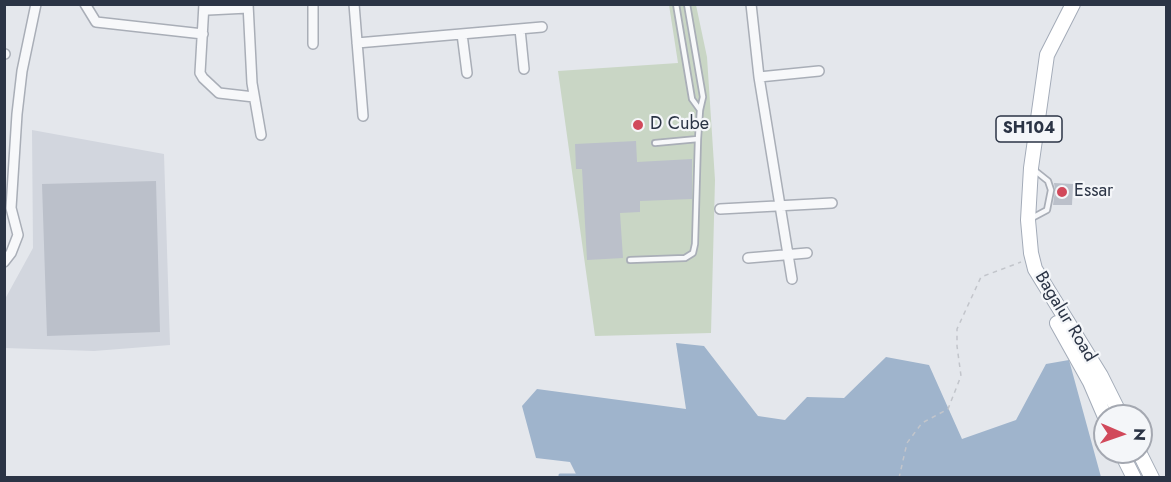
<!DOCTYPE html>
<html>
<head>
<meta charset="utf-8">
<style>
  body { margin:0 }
  #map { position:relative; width:1171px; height:482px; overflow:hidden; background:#e4e7ec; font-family:Jost,sans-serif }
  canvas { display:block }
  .frame { position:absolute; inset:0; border:6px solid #2b3445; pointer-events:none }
  .north { position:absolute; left:1093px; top:404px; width:60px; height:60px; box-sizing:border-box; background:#f4f6f9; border:2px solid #a4a8b1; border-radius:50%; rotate:92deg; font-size:16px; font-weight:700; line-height:24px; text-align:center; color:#2b3445 }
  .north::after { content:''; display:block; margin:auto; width:21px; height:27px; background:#d1495b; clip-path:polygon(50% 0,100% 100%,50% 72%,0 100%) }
</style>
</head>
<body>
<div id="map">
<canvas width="1171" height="482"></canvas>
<div class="frame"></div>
<div class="north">N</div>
</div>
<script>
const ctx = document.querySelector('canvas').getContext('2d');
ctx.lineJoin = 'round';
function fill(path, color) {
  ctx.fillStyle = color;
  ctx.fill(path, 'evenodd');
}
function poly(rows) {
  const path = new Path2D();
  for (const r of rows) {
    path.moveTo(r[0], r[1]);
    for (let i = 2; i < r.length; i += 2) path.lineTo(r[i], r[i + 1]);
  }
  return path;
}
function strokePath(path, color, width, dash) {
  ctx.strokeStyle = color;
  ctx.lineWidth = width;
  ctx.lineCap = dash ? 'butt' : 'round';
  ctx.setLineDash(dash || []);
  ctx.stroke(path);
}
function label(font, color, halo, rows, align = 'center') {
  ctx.font = font + ' Jost,sans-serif';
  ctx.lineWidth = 4.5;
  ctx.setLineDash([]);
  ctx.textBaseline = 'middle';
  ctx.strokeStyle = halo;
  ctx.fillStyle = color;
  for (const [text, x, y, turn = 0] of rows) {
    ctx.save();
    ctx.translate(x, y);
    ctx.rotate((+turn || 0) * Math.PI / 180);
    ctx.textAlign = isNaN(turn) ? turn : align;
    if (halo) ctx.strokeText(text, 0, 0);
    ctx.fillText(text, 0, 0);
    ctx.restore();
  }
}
fill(poly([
  [32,130,164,154,170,345,94,351,5,348,5,299,33,248]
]), '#d2d6de');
fill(poly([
  [669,5,696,5,707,57,715,180,711,333,595,336,558,71,678,63]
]), '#c9d6c5');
fill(poly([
  [676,343,704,346,758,416,785,420,807,397,844,398,886,357,929,365,962,439,1016,420,1046,364,1069,360,1101,477,578,478,570,462,536,458,522,406,537,389,686,409]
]), '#9fb4cc');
strokePath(poly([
  [560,478,560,475,578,475]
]), '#9fb4cc', 3);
fill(poly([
  [636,141,637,162,692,159,692,199,640,201,640,212,620,213,623,258,587,260,582,169,576,169,575,144],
  [156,181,160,332,47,336,42,184],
  [1054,183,1073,184,1072,205,1053,205,1055,190]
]), '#bbc0ca');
const service = poly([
  [676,4,692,99,700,110],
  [655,143,698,139],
  [1032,218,1047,210,1051,190,1048,181,1033,169],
  [630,260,685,258,693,253,695,244,698,139,700,110,703,97,687,4]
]);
const minor = poly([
  [85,4,96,22,203,34],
  [204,4,200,73,203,78,219,93,254,97],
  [248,4,252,83,261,135],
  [354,4,363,116],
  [751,4,759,77,792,279],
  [205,7,208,10,248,8],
  [520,29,524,69],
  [462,34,467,73],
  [357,43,542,27],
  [313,44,313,4],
  [4,54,5,54],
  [759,77,819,71],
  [720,209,832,203],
  [748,258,807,253],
  [4,262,11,253,18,235,11,208,17,114,22,71,36,4]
]);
const primary = poly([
  [1073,4,1047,55,1031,168,1028,220,1031,253,1035,269,1101,376,1121,416],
  [1057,323,1090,382,1105,417],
  [1121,452,1134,478],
  [1139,452,1152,478]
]);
strokePath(service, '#a9aeb7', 8);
strokePath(minor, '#a9aeb7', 12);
strokePath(primary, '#a3abb8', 16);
strokePath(poly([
  [899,478,907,443,922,423,948,409,961,376,957,346,957,329,981,277,1021,262]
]), '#c2c5cb', 1.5, [4.5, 4.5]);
strokePath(service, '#f7f8fa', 4.5);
strokePath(minor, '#f7f8fa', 9);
strokePath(primary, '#fff', 14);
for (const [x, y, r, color] of [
  [638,125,6,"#d1495b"],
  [1062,192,6,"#d1495b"]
]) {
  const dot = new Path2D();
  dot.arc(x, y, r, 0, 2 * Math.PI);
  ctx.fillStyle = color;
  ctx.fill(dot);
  strokePath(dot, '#f4f6f9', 2);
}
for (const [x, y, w] of [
  [1029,129,66]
]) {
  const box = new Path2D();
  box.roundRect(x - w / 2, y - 13, w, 26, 4.5);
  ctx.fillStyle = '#f4f6f9';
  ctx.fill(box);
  strokePath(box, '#2b3445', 1.5);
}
label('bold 16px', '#2b3445', null, [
  ["SH104",1029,129]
]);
label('18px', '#2b3445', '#f4f6f9', [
  ["D Cube",650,125],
  ["Essar",1074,192]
], 'left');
label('18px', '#2b3445', '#f4f6f9', [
  ["Bagalur Road",1065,317,59]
]);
</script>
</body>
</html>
